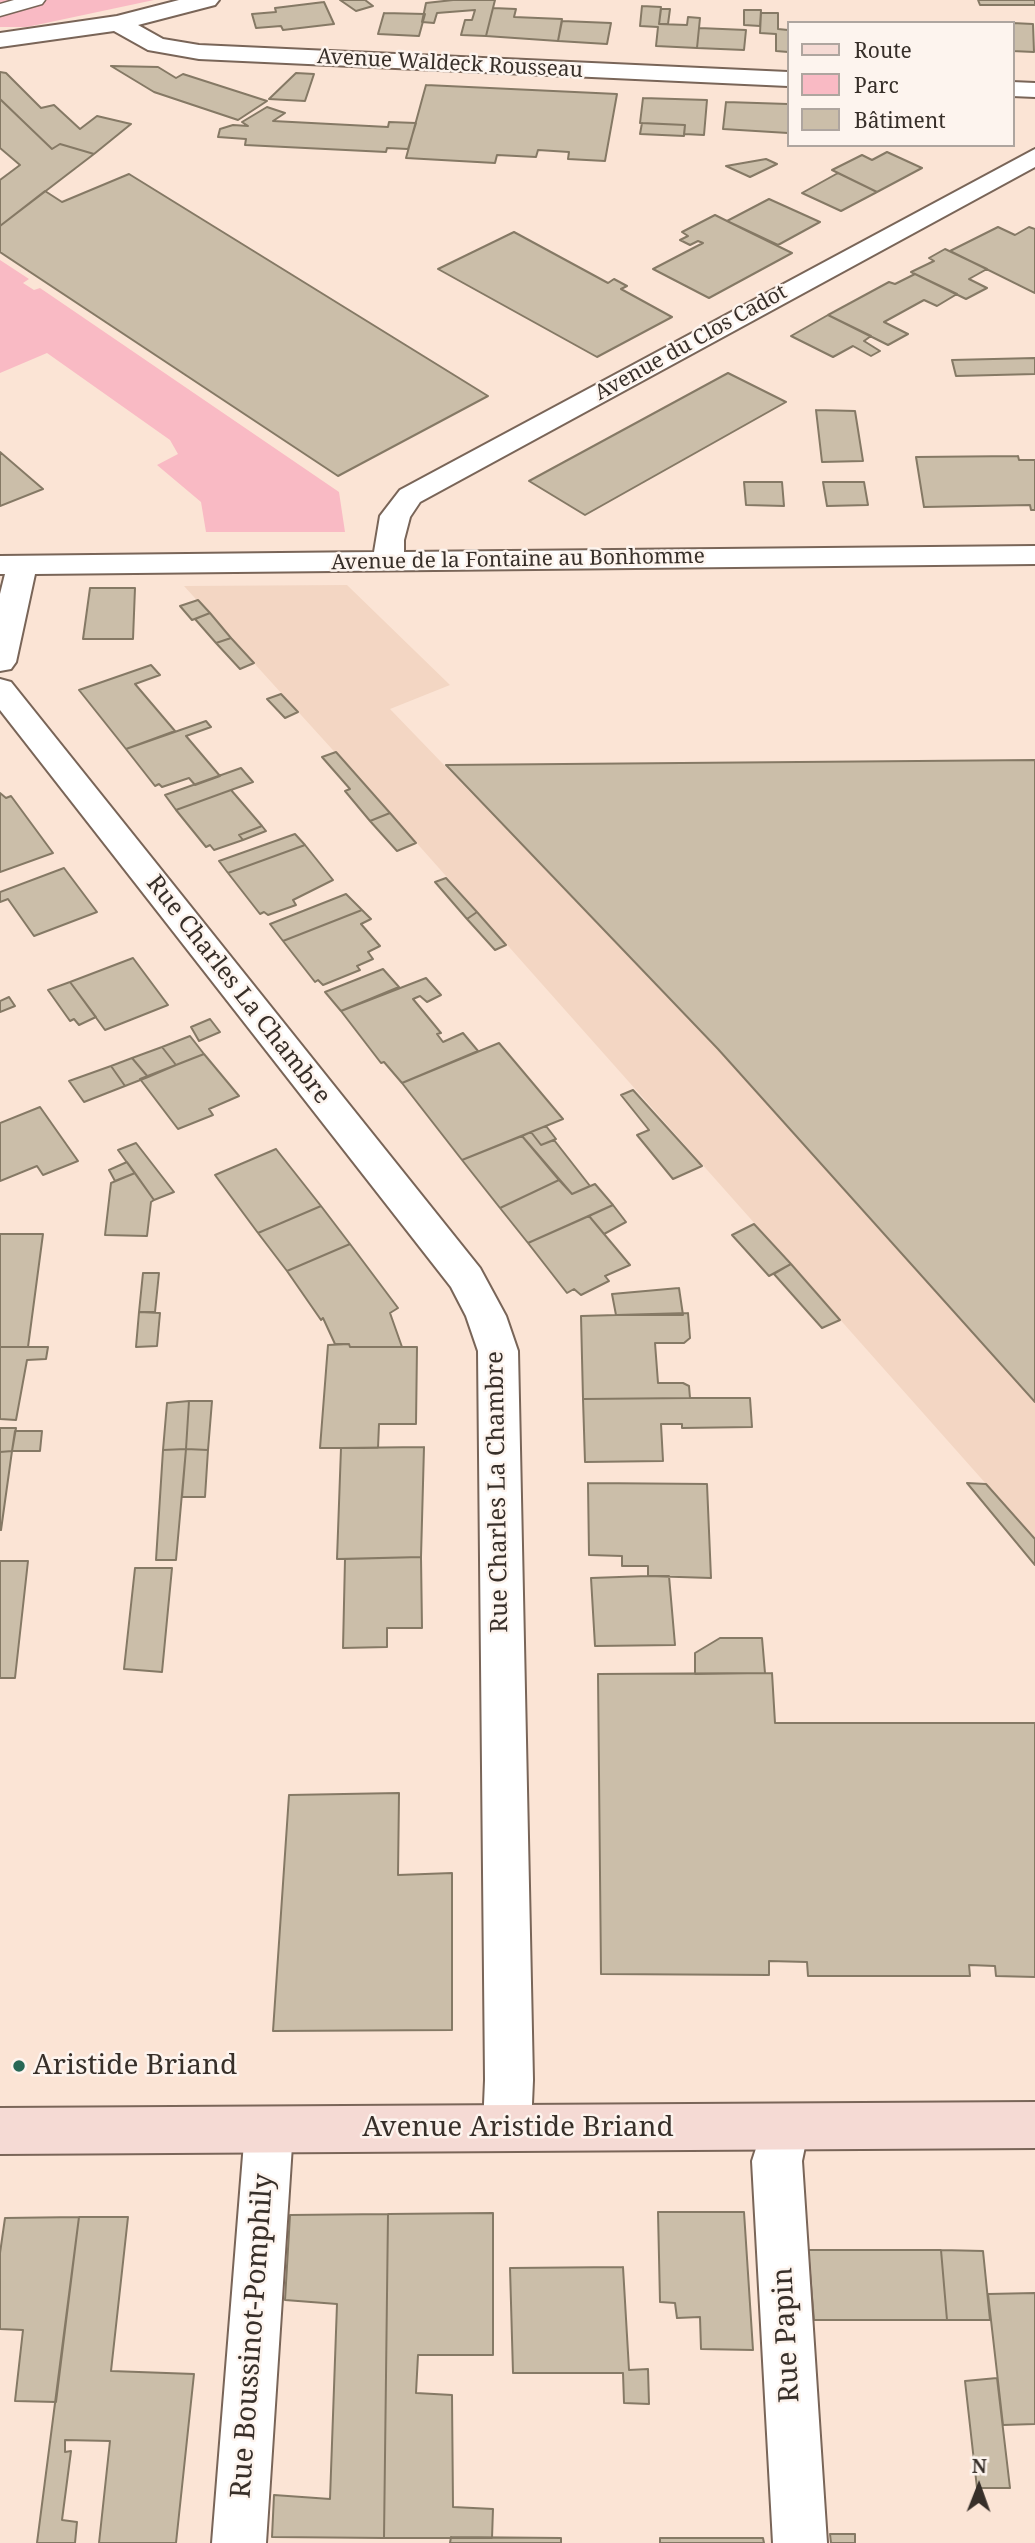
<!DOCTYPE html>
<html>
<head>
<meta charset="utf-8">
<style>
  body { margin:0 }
  #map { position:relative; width:1035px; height:2543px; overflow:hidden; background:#fbe4d5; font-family:"Noto Serif",serif }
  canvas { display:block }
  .legend { position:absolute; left:787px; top:21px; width:228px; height:126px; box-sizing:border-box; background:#fdf4ee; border:2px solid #aea59f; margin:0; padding:9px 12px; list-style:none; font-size:21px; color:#372f29 }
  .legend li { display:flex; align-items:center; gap:14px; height:35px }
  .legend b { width:35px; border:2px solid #aea59f }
  .north { position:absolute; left:944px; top:2452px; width:70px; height:70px; -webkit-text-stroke:5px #fdf4ee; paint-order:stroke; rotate:1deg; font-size:19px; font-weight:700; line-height:28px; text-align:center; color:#372f29 }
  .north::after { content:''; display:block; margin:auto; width:24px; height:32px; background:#372f29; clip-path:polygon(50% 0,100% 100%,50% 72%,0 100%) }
</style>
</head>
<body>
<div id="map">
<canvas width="1035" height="2543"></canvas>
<ul class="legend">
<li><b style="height:9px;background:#f5dad4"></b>Route</li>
<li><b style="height:19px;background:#f9bac4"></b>Parc</li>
<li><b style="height:19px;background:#cbbea9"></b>Bâtiment</li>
</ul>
<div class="north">N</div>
</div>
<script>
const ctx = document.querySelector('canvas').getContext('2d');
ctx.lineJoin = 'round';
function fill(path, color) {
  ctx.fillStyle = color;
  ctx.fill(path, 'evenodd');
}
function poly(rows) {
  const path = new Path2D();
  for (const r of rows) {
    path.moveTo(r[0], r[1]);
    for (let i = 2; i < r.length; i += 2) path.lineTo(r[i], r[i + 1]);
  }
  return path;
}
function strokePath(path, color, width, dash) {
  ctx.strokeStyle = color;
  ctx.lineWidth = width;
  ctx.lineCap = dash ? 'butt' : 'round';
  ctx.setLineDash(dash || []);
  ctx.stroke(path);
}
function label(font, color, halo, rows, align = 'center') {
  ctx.font = font + ' "Noto Serif",serif';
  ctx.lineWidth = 5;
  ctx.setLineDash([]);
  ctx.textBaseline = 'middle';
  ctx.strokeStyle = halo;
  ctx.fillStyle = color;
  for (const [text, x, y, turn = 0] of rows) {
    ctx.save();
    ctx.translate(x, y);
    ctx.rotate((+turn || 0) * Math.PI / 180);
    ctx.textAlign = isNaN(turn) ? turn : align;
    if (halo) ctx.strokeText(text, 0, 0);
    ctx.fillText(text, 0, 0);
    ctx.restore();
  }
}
fill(poly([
  [347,585,450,685,390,709,718,1049,1035,1402,1035,1539,390,813,184,586]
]), '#f3d6c3');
fill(poly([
  [0,0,154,0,27,27,0,27],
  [0,260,29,279,23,283,34,290,40,288,339,492,345,532,206,532,201,502,157,465,178,454,170,440,47,353,0,373]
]), '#f9bac4');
const building = poly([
  [340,0,365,0,373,6,356,11,340,0],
  [453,0,495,0,486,36,461,35,465,20,472,20,475,10,437,13,434,23,422,22,426,3,453,0],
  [978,0,1035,0,1035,5,980,5,978,0],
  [324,2,334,24,283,30,281,26,256,28,252,14,276,12,275,8,324,2],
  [642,6,661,7,659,24,687,25,688,17,700,18,697,48,656,46,658,27,640,26,642,6],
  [493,8,516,9,514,17,562,19,558,41,486,36,493,8],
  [661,9,670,9,668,24,659,24,661,9],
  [744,10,761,10,760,26,744,25,744,10],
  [384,13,425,14,419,36,378,34,384,13],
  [761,13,778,13,778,29,788,30,788,52,776,51,776,34,760,33,761,13],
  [562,21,611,23,607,44,558,41,562,21],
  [1012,23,1033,24,1034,52,1012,51,1012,23],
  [699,28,746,30,744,50,697,48,699,28],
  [111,66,158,67,176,78,183,74,267,101,238,120,154,92,111,66],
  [0,72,6,73,41,108,54,105,80,129,97,116,131,124,94,154,60,144,52,149,0,99,0,72],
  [296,73,314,74,305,101,269,99,296,73],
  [426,85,617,94,605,161,568,159,569,152,538,150,536,157,497,155,495,163,406,158,426,85],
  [643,98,707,100,704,135,684,134,685,125,640,123,643,98],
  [0,99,52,149,60,144,94,154,0,226,0,180,20,165,0,148,0,99],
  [726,102,788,104,788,133,723,129,726,102],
  [267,107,285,113,273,121,388,127,389,122,416,123,408,149,387,148,386,152,245,145,246,139,218,137,220,129,233,125,248,126,242,122,267,107],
  [642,123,685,125,684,136,640,134,642,123],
  [887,152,922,168,877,192,832,170,862,155,872,160,887,152],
  [766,159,777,164,750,177,726,166,766,159],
  [838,173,877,192,841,211,802,193,838,173],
  [129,174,488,396,338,476,0,252,0,226,45,191,62,202,129,174],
  [769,199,820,222,778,245,727,221,769,199],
  [715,215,727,221,792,253,709,298,653,269,703,243,698,241,690,245,680,240,688,236,682,232,715,215],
  [998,227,1015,235,1029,227,1035,229,1035,293,950,251,998,227],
  [514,232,608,283,614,279,627,286,621,289,672,317,597,357,438,269,514,232],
  [945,249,987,269,969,279,987,288,966,299,911,272,934,261,929,258,945,249],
  [915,274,957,294,937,306,924,300,884,322,908,334,888,345,828,315,889,282,895,284,915,274],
  [828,315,871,336,864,341,880,351,871,356,853,346,833,357,791,336,828,315],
  [1035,358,1035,374,956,376,952,360,1035,358],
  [728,373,786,402,585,515,529,481,728,373],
  [816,410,855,411,863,461,822,462,816,410],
  [0,452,43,489,0,506,0,452],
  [1018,456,1019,460,1035,460,1035,510,1031,510,1030,505,924,507,916,457,1018,456],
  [744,482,782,482,784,506,746,505,744,482],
  [823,482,864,482,868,505,827,506,823,482],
  [90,588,135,588,133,639,83,639,90,588],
  [198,600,210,613,192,620,180,606,198,600],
  [210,613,231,638,216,643,195,619,210,613],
  [231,638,254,663,240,669,216,643,231,638],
  [151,665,160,675,135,684,175,731,126,749,79,690,151,665],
  [281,694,298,712,285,718,267,699,281,694],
  [206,721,211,727,186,736,220,776,195,785,189,778,162,787,159,784,155,786,126,749,206,721],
  [336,752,390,813,370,821,345,791,350,789,322,757,336,752],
  [1035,760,1035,1402,718,1049,446,765,1035,760],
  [241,768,253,782,176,810,165,795,241,768],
  [231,790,262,826,239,835,243,840,214,850,210,845,206,847,176,810,231,790],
  [0,793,6,798,11,796,53,853,0,872,0,793],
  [390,813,416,843,397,851,370,821,390,813],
  [262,826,266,831,243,840,239,835,262,826],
  [295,834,305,845,228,873,219,861,295,834],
  [305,845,333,880,293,900,296,905,268,915,264,912,260,914,228,873,305,845],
  [64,868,97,912,34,936,8,899,0,902,0,892,64,868],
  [446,878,477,912,467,919,435,882,446,878],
  [346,894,362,910,283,941,270,924,346,894],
  [362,910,371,919,361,924,380,946,368,952,373,959,357,966,360,970,323,985,318,980,315,982,283,941,362,910],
  [477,912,506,945,495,950,467,919,477,912],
  [133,958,168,1005,105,1030,70,982,133,958],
  [383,969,399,987,341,1011,325,992,383,969],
  [426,978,441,995,427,1002,420,996,413,999,441,1033,437,1034,443,1042,463,1033,478,1051,402,1083,384,1062,381,1063,341,1011,426,978],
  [70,982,96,1017,79,1025,74,1019,70,1021,48,990,70,982],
  [9,997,15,1006,0,1012,0,1001,9,997],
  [210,1019,220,1032,199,1041,191,1027,210,1019],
  [190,1036,204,1054,176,1065,162,1047,190,1036],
  [499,1043,563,1119,462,1160,402,1083,499,1043],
  [162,1047,176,1065,148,1077,132,1058,162,1047],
  [204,1054,239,1096,209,1109,213,1115,178,1129,140,1079,204,1054],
  [132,1058,148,1077,125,1086,111,1066,132,1058],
  [111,1066,125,1086,84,1102,69,1081,111,1066],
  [633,1090,702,1166,673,1179,637,1135,649,1130,621,1095,633,1090],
  [40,1107,78,1161,43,1175,37,1166,0,1181,0,1123,40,1107],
  [546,1126,556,1139,541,1145,531,1132,546,1126],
  [531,1132,541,1145,554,1140,590,1186,572,1194,522,1136,531,1132],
  [522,1136,559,1180,500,1208,462,1160,522,1136],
  [136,1143,174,1192,154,1200,118,1150,136,1143],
  [276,1149,321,1206,258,1233,215,1175,276,1149],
  [127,1162,135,1173,115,1181,109,1170,127,1162],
  [135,1173,154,1200,151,1202,147,1236,105,1235,111,1183,135,1173],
  [559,1180,572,1194,595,1184,613,1205,528,1243,500,1208,559,1180],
  [613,1205,626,1222,604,1234,589,1216,613,1205],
  [321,1206,350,1244,287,1271,258,1233,321,1206],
  [589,1216,630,1265,605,1276,609,1281,581,1295,574,1289,567,1293,528,1243,589,1216],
  [754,1224,791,1264,769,1276,732,1235,754,1224],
  [0,1234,43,1234,28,1347,0,1347,0,1234],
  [350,1244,398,1308,390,1313,402,1347,350,1347,349,1344,335,1344,323,1318,321,1320,287,1271,350,1244],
  [791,1264,840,1320,822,1328,774,1274,791,1264],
  [143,1273,159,1273,155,1312,139,1312,143,1273],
  [679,1288,683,1315,616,1315,612,1294,679,1288],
  [139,1312,160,1313,157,1346,136,1347,139,1312],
  [688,1313,690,1338,684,1343,655,1343,658,1383,683,1383,689,1386,690,1398,583,1399,581,1316,688,1313],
  [349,1344,350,1347,417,1347,416,1424,379,1424,378,1448,320,1448,328,1345,349,1344],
  [0,1347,48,1347,46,1359,27,1360,16,1420,0,1419,0,1347],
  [690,1398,750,1398,752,1427,682,1428,682,1424,661,1424,663,1461,585,1462,583,1399,690,1398],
  [189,1401,212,1401,208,1450,186,1449,189,1401],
  [189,1401,186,1449,163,1450,167,1403,189,1401],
  [0,1428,16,1428,12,1451,0,1452,0,1428],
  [15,1431,42,1431,40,1451,12,1451,15,1431],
  [424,1447,421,1557,337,1559,341,1448,424,1447],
  [186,1449,176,1560,156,1560,163,1450,186,1449],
  [186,1449,208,1450,205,1497,182,1497,186,1449],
  [12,1451,1,1530,0,1530,0,1452,12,1451],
  [588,1483,707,1484,711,1578,648,1576,648,1566,622,1566,622,1556,589,1555,588,1483],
  [967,1483,986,1484,1035,1539,1035,1565,967,1483],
  [421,1557,422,1628,387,1628,387,1647,343,1648,345,1559,421,1557],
  [0,1561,28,1561,15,1678,0,1678,0,1561],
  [135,1568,172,1568,162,1672,124,1669,135,1568],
  [648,1576,669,1576,675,1645,595,1646,591,1578,648,1576],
  [720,1638,762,1638,765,1673,695,1674,695,1653,720,1638],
  [772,1673,775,1723,1035,1723,1035,1977,996,1976,995,1966,969,1965,970,1976,808,1976,807,1962,769,1961,769,1975,601,1974,598,1674,772,1673],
  [399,1793,398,1875,452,1873,452,2030,273,2031,289,1795,399,1793],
  [658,2212,744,2212,753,2350,701,2349,700,2317,677,2318,675,2303,660,2302,658,2212],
  [493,2213,493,2355,418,2355,416,2393,452,2395,453,2507,493,2509,492,2538,384,2538,388,2214,493,2213],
  [388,2214,384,2538,272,2537,274,2495,330,2499,337,2304,285,2300,290,2215,388,2214],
  [79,2217,128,2217,111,2371,194,2374,176,2543,99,2543,110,2441,65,2440,65,2452,71,2451,62,2520,77,2522,75,2543,37,2543,79,2217],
  [79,2217,56,2402,15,2401,23,2330,0,2329,0,2253,5,2218,79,2217],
  [808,2250,941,2250,947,2320,814,2320,808,2250],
  [941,2250,983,2251,990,2320,947,2320,941,2250],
  [623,2267,629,2370,648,2369,649,2404,624,2403,623,2373,513,2373,510,2268,623,2267],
  [1035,2293,1035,2424,1003,2425,988,2294,1035,2293],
  [997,2378,1010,2488,977,2488,965,2381,997,2378],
  [830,2534,855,2534,855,2543,831,2543,830,2534],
  [451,2537,561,2538,561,2543,450,2543,451,2537],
  [660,2538,763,2538,764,2543,660,2543,660,2538]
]);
fill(building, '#cbbea9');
strokePath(building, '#857965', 2);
const service = poly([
  [14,0,45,0,42,4,0,16,0,4,14,0]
]);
const minor = poly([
  [179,0,219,0,215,5,138,25,163,39,199,45,788,72,788,86,199,59,148,50,114,31,0,47,0,33,117,16,179,0],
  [1012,82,1035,83,1035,97,1012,96,1012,82],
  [1035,149,1035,167,420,502,410,517,404,540,404,552,1035,546,1035,564,35,574,16,662,11,669,0,671,0,594,5,574,0,574,0,556,374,552,380,516,400,490,1035,149],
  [0,679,11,682,480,1268,506,1316,518,1351,533,2080,531,2128,524,2144,507,2151,490,2144,483,2128,485,2080,478,1351,466,1316,451,1287,0,710,0,679],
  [785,2104,802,2111,809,2127,802,2161,827,2543,773,2543,752,2161,768,2111,785,2104],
  [269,2107,286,2114,293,2130,266,2543,212,2543,245,2130,252,2114,269,2107]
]);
const secondary = poly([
  [1035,2102,1035,2148,0,2154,0,2108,1035,2102]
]);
strokePath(service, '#796558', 3);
strokePath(minor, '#796558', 4);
strokePath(secondary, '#796558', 4);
fill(service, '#fff');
fill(minor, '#fff');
fill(secondary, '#f5dad4');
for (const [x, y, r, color] of [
  [19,2066,7,"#286856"]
]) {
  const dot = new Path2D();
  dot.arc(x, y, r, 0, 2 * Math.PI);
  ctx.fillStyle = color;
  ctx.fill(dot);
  strokePath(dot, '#fdf4ee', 2.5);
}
label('21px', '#372f29', '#fdf4ee', [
  ["Avenue Waldeck Rousseau",450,64,3],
  ["Avenue du Clos Cadot",691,343,-29],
  ["Avenue de la Fontaine au Bonhomme",518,560,-1]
]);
label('24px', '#372f29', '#fdf4ee', [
  ["Rue Charles La Chambre",238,990,52],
  ["Rue Charles La Chambre",498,1492,-91]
]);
label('28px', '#372f29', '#fdf4ee', [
  ["Aristide Briand",33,2066]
], 'left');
label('28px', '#372f29', '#fdf4ee', [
  ["Avenue Aristide Briand",518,2128],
  ["Rue Papin",787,2335,-93],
  ["Rue Boussinot-Pomphily",253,2336,-86]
]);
</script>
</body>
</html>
